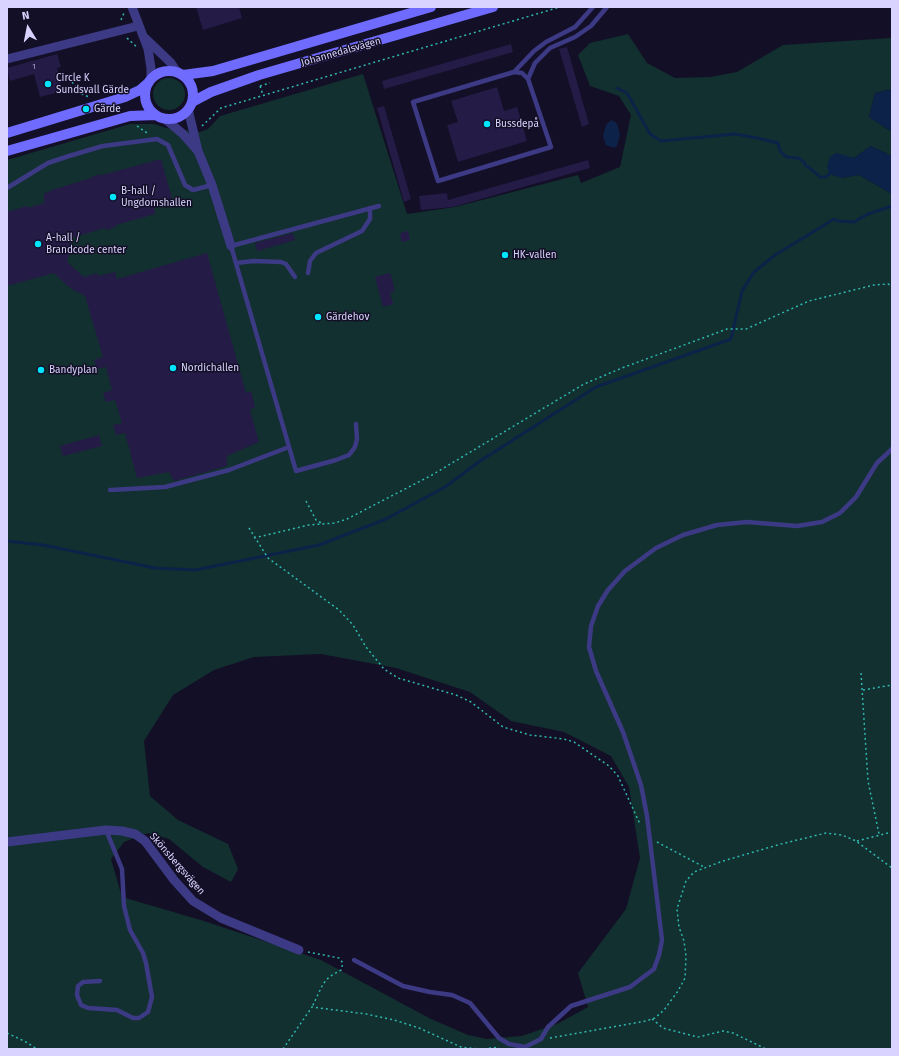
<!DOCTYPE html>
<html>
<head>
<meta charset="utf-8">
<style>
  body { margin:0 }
  #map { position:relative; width:899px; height:1056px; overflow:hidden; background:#130f26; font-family:"Fira Sans",sans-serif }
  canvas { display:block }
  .frame { position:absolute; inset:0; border:8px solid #d9d4ff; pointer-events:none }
  .north { position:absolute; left:8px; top:8px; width:40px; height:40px; -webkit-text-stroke:3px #130f26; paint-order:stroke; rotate:350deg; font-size:11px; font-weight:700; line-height:16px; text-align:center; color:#d9d4ff }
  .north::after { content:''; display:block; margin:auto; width:14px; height:18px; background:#d9d4ff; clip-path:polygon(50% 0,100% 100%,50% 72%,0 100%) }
</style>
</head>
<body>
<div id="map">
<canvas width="899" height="1056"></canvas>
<div class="frame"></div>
<div class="north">N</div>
</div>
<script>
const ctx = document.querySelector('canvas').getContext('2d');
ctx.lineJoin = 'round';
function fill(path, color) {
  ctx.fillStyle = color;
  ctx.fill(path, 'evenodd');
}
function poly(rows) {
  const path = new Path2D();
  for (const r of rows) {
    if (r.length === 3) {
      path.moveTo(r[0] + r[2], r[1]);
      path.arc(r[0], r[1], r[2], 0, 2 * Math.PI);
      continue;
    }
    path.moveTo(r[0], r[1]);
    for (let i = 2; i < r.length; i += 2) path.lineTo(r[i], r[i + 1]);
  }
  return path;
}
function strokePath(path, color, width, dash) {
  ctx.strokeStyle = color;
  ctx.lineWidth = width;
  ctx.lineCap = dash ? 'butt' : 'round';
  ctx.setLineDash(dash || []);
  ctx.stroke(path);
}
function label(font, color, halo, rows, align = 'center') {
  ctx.font = font + ' "Fira Sans",sans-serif';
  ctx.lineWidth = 3;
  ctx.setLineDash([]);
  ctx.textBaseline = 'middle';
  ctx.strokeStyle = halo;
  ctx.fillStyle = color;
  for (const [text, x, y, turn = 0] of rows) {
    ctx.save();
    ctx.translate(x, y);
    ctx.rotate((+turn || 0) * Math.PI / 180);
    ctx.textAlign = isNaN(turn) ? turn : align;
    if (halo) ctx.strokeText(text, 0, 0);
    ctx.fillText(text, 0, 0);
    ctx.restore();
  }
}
fill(poly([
  [628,34,647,63,675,78,710,77,737,72,783,45,892,38,892,89,875,93,869,117,892,132,892,156,871,146,854,158,841,178,859,175,892,194,892,1049,7,1049,7,160,130,124,154,124,166,128,200,132,208,129,220,116,363,74,407,214,455,207,578,175,581,183,620,167,631,115,619,96,590,86,578,55,590,43],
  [321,654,396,668,470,692,511,721,564,732,611,756,629,787,640,858,626,909,578,973,588,1007,559,1023,522,1036,487,1039,468,1035,431,1019,321,960,204,921,122,897,111,859,124,842,148,833,169,839,203,867,231,882,238,869,228,844,178,820,150,796,144,741,173,695,214,670,254,657],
  [169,94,16]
]), '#12302f');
fill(poly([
  [892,89,892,132,869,117,875,93],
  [611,120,617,123,620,135,617,146,614,148,606,145,603,136,606,125],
  [871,146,892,156,892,194,859,175,841,178,829,174,827,166,830,157,836,153,854,158]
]), '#0c2248');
strokePath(poly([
  [617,88,627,93,650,134,661,141,735,134,757,138,778,143,780,151,786,157,798,158,803,161,807,167,810,168,820,177,826,177,829,174],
  [7,541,43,545,155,568,195,570,319,545,386,519,445,487,480,461,596,387,731,339,742,291,754,272,775,255,834,219,838,221,854,222,868,214,892,206]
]), '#0c2248', 3);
fill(poly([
  [196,7,239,7,242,18,203,30],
  [511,44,513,52,384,89,382,81],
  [567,47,589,124,582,127,559,49],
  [57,54,61,67,57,68,63,91,40,97,34,74,10,81,7,68],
  [497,87,504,111,517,107,527,141,458,162,447,125,458,122,451,101],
  [384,106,411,199,404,202,377,108],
  [161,159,173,202,154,208,155,214,116,225,116,227,106,230,105,228,68,239,71,249,67,262,84,277,97,273,98,276,115,272,117,279,207,253,246,393,251,391,255,407,250,410,259,442,227,456,227,466,174,481,169,472,137,478,125,433,116,435,113,425,122,423,115,400,106,402,103,393,112,390,106,367,97,369,94,360,103,357,85,296,70,288,54,273,7,286,7,212,27,206,28,208,44,203,44,194,52,190,91,178,91,177,101,174,102,175],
  [588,160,590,168,453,207,421,210,419,196,447,193,448,200],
  [408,231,410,240,402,242,400,233],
  [293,233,295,240,257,251,255,243],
  [389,273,391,275,395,291,390,292,393,304,383,307,375,277],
  [99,435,102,446,63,456,60,446]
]), '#241b47');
strokePath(poly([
  [121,20,124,13],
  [127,38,138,48],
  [72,82,82,94,89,97],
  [260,86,270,83],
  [260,86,263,95],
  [137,126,147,133],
  [202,126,221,108,560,7],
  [306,501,316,520,323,524],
  [249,528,268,558,339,610,353,625,366,647,384,669,398,678,456,695,471,702,503,727,530,735,564,739,574,742,609,766,618,776,640,824],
  [254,538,309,525,335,523,347,519,432,475,584,384,622,368,727,329,746,329,809,301,874,285,888,284,892,286],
  [861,673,868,781,879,834],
  [863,690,892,685],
  [857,841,892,832],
  [657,842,704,867],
  [308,952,339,958,343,963,341,970,329,977,323,984,312,1007],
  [652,1019,663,1028,698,1037,723,1031,733,1033,766,1049],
  [7,1033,26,1042,37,1049],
  [550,1038,646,1021,655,1018,664,1010,678,991,685,978,686,956,684,941,679,927,677,909,686,881,694,872,723,861,781,844,826,833,842,835,856,841,892,868],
  [283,1049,312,1007,366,1014,394,1020,419,1028,461,1047,478,1049],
  [484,1049,499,1047]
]), '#2fb8b0', 1.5, [2, 3]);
strokePath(poly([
  [514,72,522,73,528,79,551,147,438,181,413,102,514,72,534,51,546,42,575,27,593,7],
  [528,79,535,63,550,48,575,37,591,26,607,7],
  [7,188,48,163,69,156,103,146,157,139,168,145,185,185,193,190,212,185],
  [236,263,254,261,281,262,286,264,295,277],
  [308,273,310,261,316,253,362,231,370,219,370,208],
  [356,424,357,439,355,447,349,455,336,460,296,471,231,246,379,206],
  [110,490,165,487,229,470,289,447],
  [354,960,403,986,430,992,452,995,470,1003,499,1038,509,1044,525,1047,541,1039,548,1027,571,1006,630,987,654,969,659,955,662,940,647,816,641,785,623,732,596,671,589,647,591,626,598,606,608,590,625,571,656,548,683,535,717,525,747,522,797,526,822,522,840,513,856,497,877,463,892,449],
  [100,981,83,982,78,986,77,995,81,1005,88,1008,117,1010,133,1018,139,1018,148,1012,152,997,146,963,143,953,130,930,124,906,122,869,106,830]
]), '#3d3a85', 4.5);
strokePath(poly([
  [132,7,148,49,151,68,151,79],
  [145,38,171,63,177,72],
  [7,59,138,26],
  [188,109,198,151,212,185,231,246],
  [164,118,183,134,197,150],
  [7,842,106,830,122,831,135,834,145,841,174,880,193,901,221,918,299,950]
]), '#3d3a85', 9);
strokePath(poly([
  [169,95,24],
  [183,75,213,71,431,7],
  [192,102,211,92,259,75,493,7],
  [7,133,125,97,140,90,148,83],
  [7,151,130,116,155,115]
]), '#6f6bff', 10);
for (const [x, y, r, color] of [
  [48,84,4,"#00e5ff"],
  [86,109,4,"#00e5ff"],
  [487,124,4,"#00e5ff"],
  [113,197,4,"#00e5ff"],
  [38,244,4,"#00e5ff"],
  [505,255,4,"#00e5ff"],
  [318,317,4,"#00e5ff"],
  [173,368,4,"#00e5ff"],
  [41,370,4,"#00e5ff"]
]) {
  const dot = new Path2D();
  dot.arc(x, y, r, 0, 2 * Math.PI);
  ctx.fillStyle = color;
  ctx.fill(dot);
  strokePath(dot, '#130f26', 1.5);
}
label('8px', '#aca6d1', null, [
  ["1",34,67]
]);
label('10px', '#d9d4ff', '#130f26', [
  ["Johannedalsvägen",341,52,-16],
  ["Skönsbergsvägen",177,864,49]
]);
label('10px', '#d9d4ff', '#130f26', [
  ["Circle K",56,78],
  ["Sundsvall Gärde",56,90],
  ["Gärde",94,109],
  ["Bussdepå",495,124],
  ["B-hall /",121,191],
  ["Ungdomshallen",121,203],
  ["A-hall /",46,238],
  ["Brandcode center",46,250],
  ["HK-vallen",513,255],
  ["Gärdehov",326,317],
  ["Nordichallen",181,368],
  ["Bandyplan",49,370]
], 'left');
</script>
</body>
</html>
